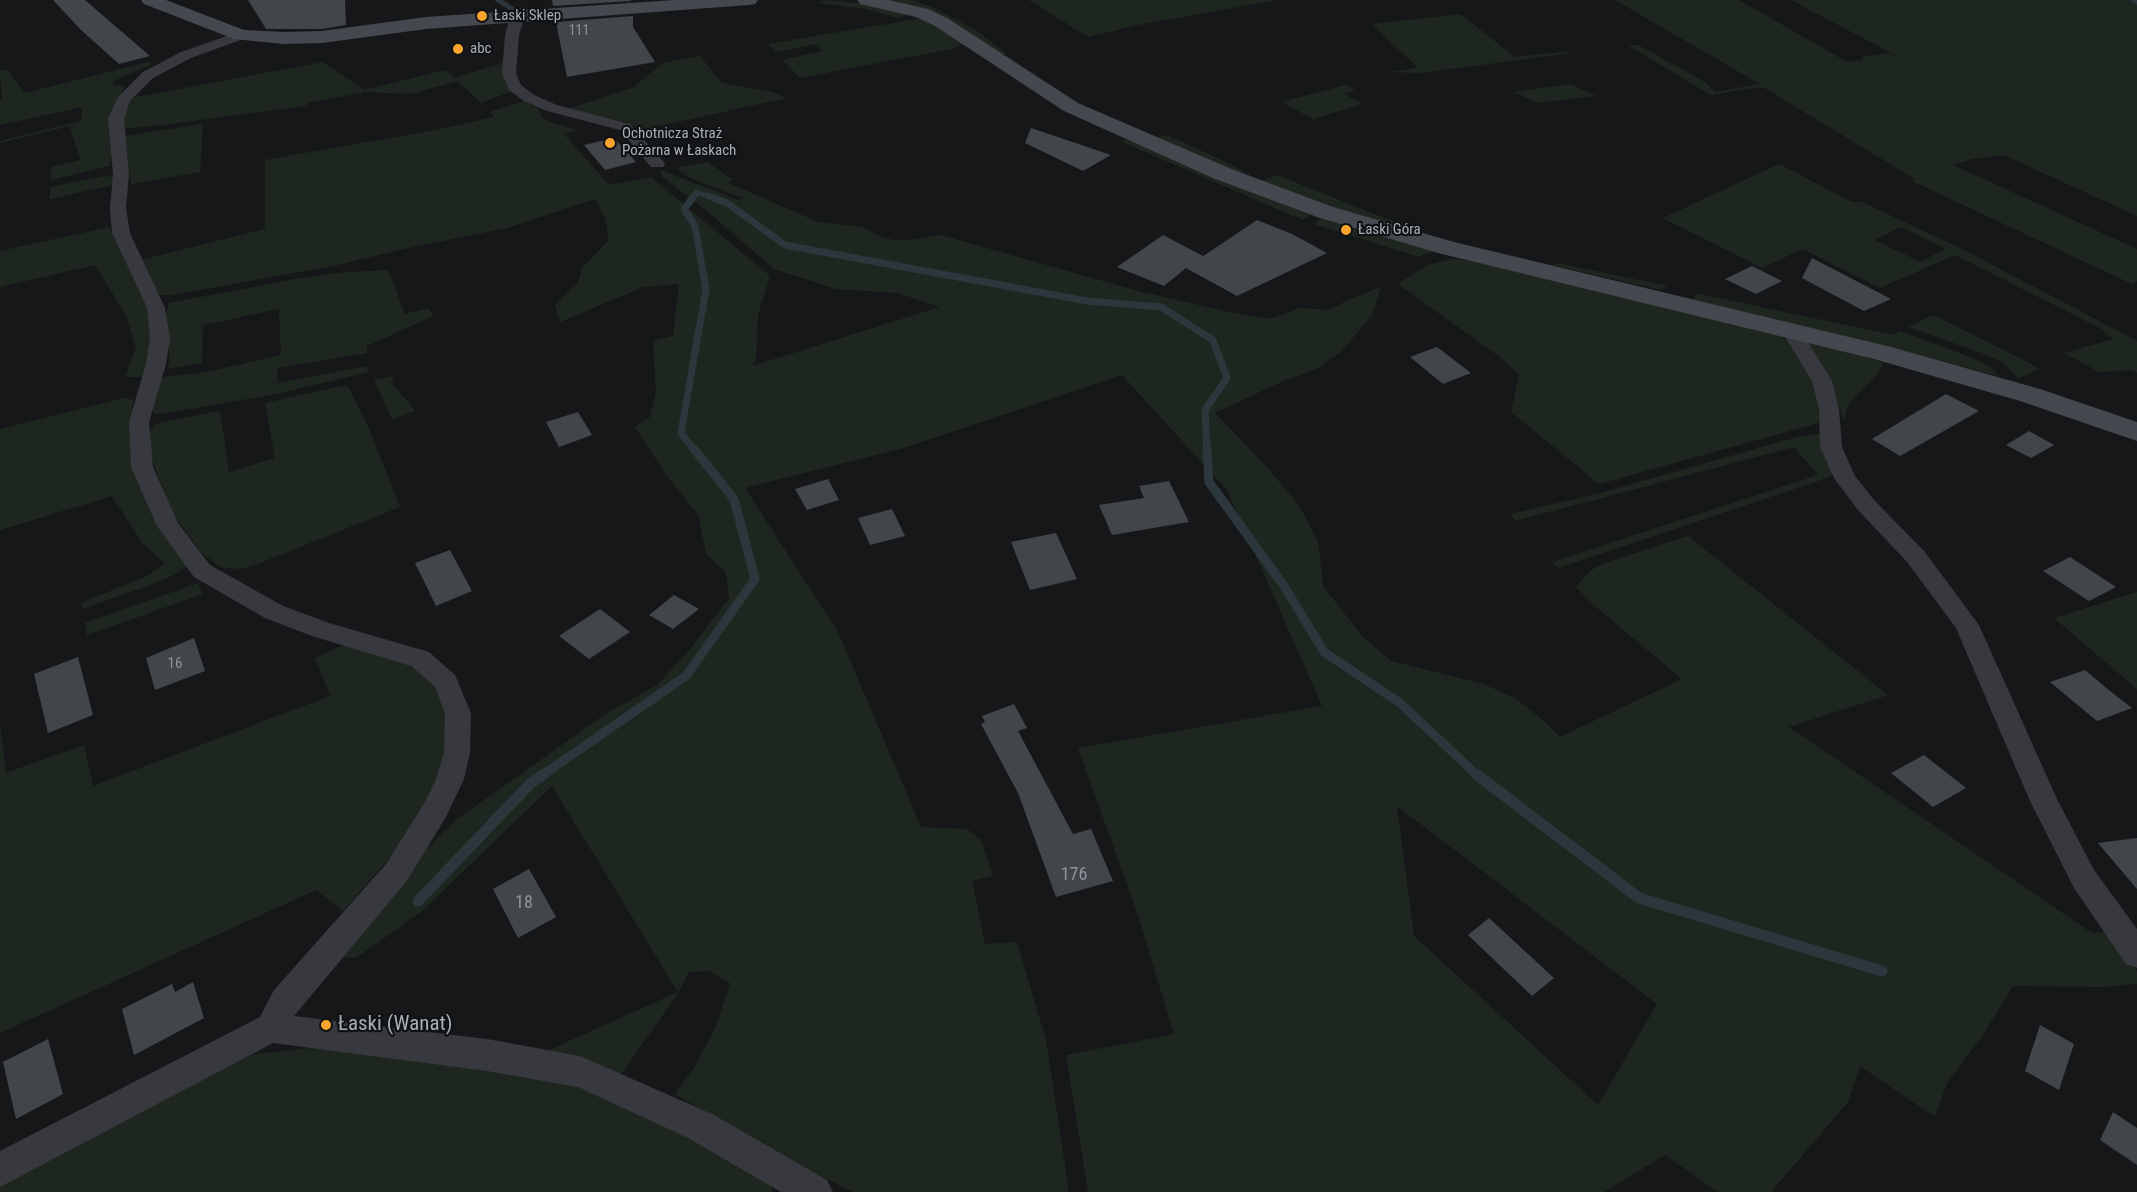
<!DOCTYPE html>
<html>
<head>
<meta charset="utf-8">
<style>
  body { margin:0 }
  canvas { display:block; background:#161719 }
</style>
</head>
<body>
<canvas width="2137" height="1192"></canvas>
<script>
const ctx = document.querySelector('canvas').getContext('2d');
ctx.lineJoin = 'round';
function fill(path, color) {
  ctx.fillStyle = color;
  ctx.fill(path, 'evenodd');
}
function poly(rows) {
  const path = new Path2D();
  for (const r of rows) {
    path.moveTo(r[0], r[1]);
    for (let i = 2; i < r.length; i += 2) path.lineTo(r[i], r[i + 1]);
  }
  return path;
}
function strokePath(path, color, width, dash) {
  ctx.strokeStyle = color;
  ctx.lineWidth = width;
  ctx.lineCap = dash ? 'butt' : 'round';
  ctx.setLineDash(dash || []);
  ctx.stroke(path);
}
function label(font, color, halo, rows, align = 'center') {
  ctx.font = font + ' "Roboto Condensed",sans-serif';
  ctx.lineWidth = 4.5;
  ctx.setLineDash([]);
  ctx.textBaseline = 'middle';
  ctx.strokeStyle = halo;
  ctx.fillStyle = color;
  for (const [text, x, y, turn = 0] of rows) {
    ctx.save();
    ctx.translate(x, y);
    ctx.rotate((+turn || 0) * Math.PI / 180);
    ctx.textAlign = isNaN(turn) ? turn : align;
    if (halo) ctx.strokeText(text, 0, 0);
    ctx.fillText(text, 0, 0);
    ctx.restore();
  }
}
fill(poly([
  [827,0,875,5,909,15,898,18,866,9,817,3],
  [890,0,912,0,934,8,977,31,1007,54,1002,54,946,19,924,9],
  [1029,0,1277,0,1138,25,1088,37],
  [1615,0,1739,0,1847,62,1863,60,1862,57,1888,53,1897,56,1791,0,2137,0,2137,216,2004,155,1972,159,1953,165,2137,249,2137,281,2132,284,1912,181,1915,179,1763,87,1710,95,1628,45,1638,45,1662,58,1705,82,1715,92,1760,84],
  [1460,14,1515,57,1559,52,1573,53,1419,73,1391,72,1418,68,1372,24],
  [923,18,964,44,951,49,800,78,783,60,822,51,815,44,776,52,768,44],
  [700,56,722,83,773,92,786,98,641,130,626,122,569,109,634,87,663,63],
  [148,62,152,64,116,80,112,85,123,86,124,88,112,113,112,154,109,166,51,180,51,167,80,160,70,126,0,143,0,141,81,121,82,107,0,125,0,100,2,99,0,71,8,70,25,93],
  [323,62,364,90,445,70,455,78,506,62,512,91,481,103,458,81,411,94,366,92,308,103,305,106,162,125,129,128,123,126,125,108,131,98],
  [1571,84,1596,96,1537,103,1514,92],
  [1346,85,1355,89,1344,94,1363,104,1313,119,1282,102],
  [524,101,539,109,541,117,547,121,577,130,564,134,609,185,651,177,770,276,758,314,756,359,752,366,940,307,898,293,836,289,774,269,707,211,663,177,660,170,738,200,743,198,692,179,676,168,708,162,733,180,726,182,818,222,864,227,878,236,894,240,910,240,941,235,1138,291,1229,312,1271,319,1300,308,1330,310,1346,301,1381,287,1372,315,1342,351,1315,370,1285,380,1215,413,1265,465,1298,504,1318,541,1323,586,1362,636,1391,661,1483,684,1515,698,1543,720,1560,737,1682,679,1596,607,1576,587,1588,573,1599,565,1688,536,1888,695,1789,727,2092,933,2112,932,2137,972,2137,984,2103,987,2013,986,1981,1038,1947,1083,1935,1117,1860,1066,1848,1102,1771,1192,1718,1192,1665,1155,1604,1192,1088,1192,1066,1055,1174,1034,1137,912,1078,748,1322,706,1227,490,1122,375,907,447,745,488,838,632,921,827,967,829,981,840,993,876,972,881,985,944,1017,942,1046,1040,1069,1192,854,1192,785,1159,675,1094,697,1063,717,1024,730,983,709,971,689,972,678,993,620,1076,547,1051,678,992,552,786,422,911,356,958,336,957,423,852,456,820,604,715,657,685,686,654,729,599,726,572,706,554,698,514,667,476,635,427,650,417,656,392,653,341,673,336,679,284,643,287,560,322,555,305,578,283,582,268,609,240,605,218,595,199,507,228,399,250,338,265,172,295,162,295,155,292,141,260,265,229,265,160,436,130,494,117,490,112],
  [1397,806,1657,1004,1598,1105,1414,936],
  [203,124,200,172,131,184,125,136],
  [1167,135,1245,171,1238,173,1157,138],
  [1125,140,1135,142,1310,215,1303,220,1284,212,1120,141],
  [1779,164,1852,202,1862,202,1966,251,2137,341,2137,373,2132,370,2099,372,2064,353,2113,339,2100,328,1955,255,1880,288,1803,249,1762,268,1663,218],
  [1901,227,1944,248,1945,249,1921,262,1874,240],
  [1277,175,1384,218,1416,228,1412,231,1352,215,1263,181],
  [104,176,114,177,113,185,50,199,50,187],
  [1321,219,1328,219,1430,249,1432,252,1419,257,1314,224],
  [109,227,150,315,151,348,143,377,125,377,136,348,127,317,95,265,0,287,0,251],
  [1451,259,1465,260,1777,333,1788,341,1806,369,1819,398,1822,419,1818,423,1599,484,1511,412,1519,375,1500,357,1398,284,1427,265],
  [1558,263,1667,286,1661,290,1553,265],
  [388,270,405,314,429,308,433,316,367,346,367,353,278,368,277,383,368,366,369,372,276,394,172,412,154,414,151,406,153,395,163,377,202,373,281,355,279,309,203,325,202,363,167,369,170,363,165,318,169,303,296,279,335,273],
  [1695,293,1893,335,1900,331,1975,359,1991,368,1999,376,1885,346,1695,300],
  [1933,315,2029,363,2039,369,2018,379,2004,363,1982,353,1908,327],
  [1809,342,1820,342,1884,363,1877,374,1848,405,1844,420,1834,392,1808,346],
  [392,376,393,384,415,411,392,419,374,380],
  [347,385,368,426,400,507,255,565,240,569,220,567,201,552,172,512,150,454,150,431,155,425,162,422,220,411,229,472,275,458,265,403],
  [124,398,133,400,130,435,190,564,174,575,142,588,82,609,81,603,147,576,165,563,143,544,112,496,0,530,0,429],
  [1820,434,1834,473,1830,477,1558,568,1552,562,1818,475,1794,447,1515,521,1511,514,1604,492,1801,436],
  [198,583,203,594,87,635,85,623],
  [2137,592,2137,689,2054,618],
  [346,644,404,661,438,686,448,715,447,750,430,795,404,841,343,911,316,890,0,1033,0,723,6,773,84,745,93,786,330,696,315,658],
  [312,1048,507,1069,589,1089,690,1136,771,1180,772,1192,0,1192,0,1181,220,1067,255,1054]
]), '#1e271f');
strokePath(poly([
  [498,0,514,10,530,12],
  [2134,0,2137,2],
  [696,192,713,198],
  [693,198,697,193]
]), '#2c373d', 5);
strokePath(poly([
  [694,196,684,209,695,226,706,289,681,433,695,451],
  [708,196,727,203,785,245,1087,301,1161,307,1213,340,1227,378,1205,410,1207,451]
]), '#2c373d', 7);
strokePath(poly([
  [1207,449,1209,482,1284,586,1324,652,1400,703,1478,776],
  [541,776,686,676,755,579,734,499,694,449]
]), '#2c373d', 9);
strokePath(poly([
  [1476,774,1639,898,1882,971],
  [418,901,531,783,544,774]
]), '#2c373d', 11);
fill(poly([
  [53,0,85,0,150,56,119,64,80,29],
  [248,0,345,0,346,25,322,29,266,29],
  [552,0,631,0,631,1,553,6],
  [633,16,633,27,655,62,567,77,556,22],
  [1031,128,1111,155,1083,171,1025,143],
  [614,138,636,162,605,170,584,145],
  [1257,220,1292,234,1327,253,1237,296,1186,268,1164,286,1117,267,1163,235,1203,256,1196,261],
  [1812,258,1891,299,1864,311,1802,278],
  [1752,266,1782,281,1756,294,1725,279],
  [1437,347,1471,373,1443,384,1410,357],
  [1946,394,1979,411,1900,456,1872,439],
  [578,412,592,435,559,447,546,422],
  [2029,431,2054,445,2031,458,2006,445],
  [828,479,839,500,807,510,795,489],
  [1169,481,1189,522,1112,535,1099,505,1144,498,1139,486],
  [892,509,905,536,870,545,858,518],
  [1056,533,1077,579,1030,590,1011,542],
  [450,550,472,591,436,606,415,563],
  [2070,557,2116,587,2089,601,2043,571],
  [674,595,699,609,673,629,649,615],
  [600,609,630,632,589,659,559,636],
  [194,638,205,671,155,690,146,658],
  [78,657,93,715,48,733,34,674],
  [2085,670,2110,691,2132,708,2097,721,2050,682],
  [1014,704,1027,728,1018,731,1073,834,1091,829,1113,881,1056,897,1018,793,981,724,985,722,982,716],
  [1924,755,1966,788,1933,807,1891,773],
  [2137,838,2137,889,2098,843],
  [529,869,556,917,518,938,493,889],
  [1489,918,1554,978,1532,996,1468,935],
  [193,982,204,1018,134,1055,122,1009,172,984,175,992],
  [2040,1025,2074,1044,2059,1090,2025,1071],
  [48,1039,63,1094,16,1119,3,1062],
  [2113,1112,2137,1128,2137,1165,2100,1140]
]), '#424549');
fill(poly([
  [517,14,524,18,519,35,516,73,521,85,534,95,557,105,630,124,663,161,665,164,663,167,651,167,620,130,547,111,524,101,509,90,502,73,505,35,510,18,517,14],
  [241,31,246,32,248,35,246,38,191,58,153,78,130,101,124,119,129,174,126,208,130,233,165,308,170,338,166,364,149,422,153,467,178,523,210,565,283,606,329,623,429,652,455,675,471,713,470,753,464,779,446,817,406,882,294,1016,487,1039,580,1056,712,1114,827,1180,833,1192,781,1192,688,1138,578,1087,487,1071,273,1043,0,1187,0,1151,260,1017,274,990,386,864,425,802,436,779,444,753,445,713,435,687,424,677,411,666,312,636,265,618,194,577,157,526,131,467,129,422,146,364,150,338,147,308,112,233,110,208,113,174,108,119,118,97,143,72,181,52,241,31],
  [1791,324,1798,326,1832,381,1839,409,1842,447,1855,476,1874,500,1924,551,1979,625,2057,799,2094,870,2137,929,2137,968,2126,964,2074,888,2030,801,1956,628,1908,563,1858,510,1834,478,1820,447,1819,409,1812,381,1781,330,1784,326,1791,324]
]), '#37393e');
fill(poly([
  [141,0,166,0,244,30,283,32,322,31,426,17,674,0,758,0,755,4,749,5,426,29,322,43,283,44,234,39,144,4,141,0],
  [857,0,889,0,928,9,947,18,1078,103,1229,168,1333,207,1454,242,1891,347,2040,389,2137,422,2137,441,2020,401,1874,359,1438,253,1317,217,1213,178,1064,111,935,26,916,17,860,4,857,0]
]), '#45484e');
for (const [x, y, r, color] of [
  [482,16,6,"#f9a52e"],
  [458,49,6,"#f9a52e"],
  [610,143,6,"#f9a52e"],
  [1346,230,6,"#f9a52e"],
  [326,1025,6,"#f9a52e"]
]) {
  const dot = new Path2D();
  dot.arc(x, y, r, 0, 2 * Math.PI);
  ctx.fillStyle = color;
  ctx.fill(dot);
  strokePath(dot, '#111214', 2);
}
label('14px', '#8e949d', null, [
  ["111",579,31]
]);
label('15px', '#a8afb9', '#111214', [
  ["Łaski Sklep",494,16],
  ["abc",470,49],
  ["Ochotnicza Straż",622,134],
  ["Pożarna w Łaskach",622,151],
  ["Łaski Góra",1358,230]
], 'left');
label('15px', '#8e949d', null, [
  ["16",175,664]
]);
label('18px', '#8e949d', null, [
  ["176",1074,875],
  ["18",524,903]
]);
label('21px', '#a8afb9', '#111214', [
  ["Łaski (Wanat)",338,1025]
], 'left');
</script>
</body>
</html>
